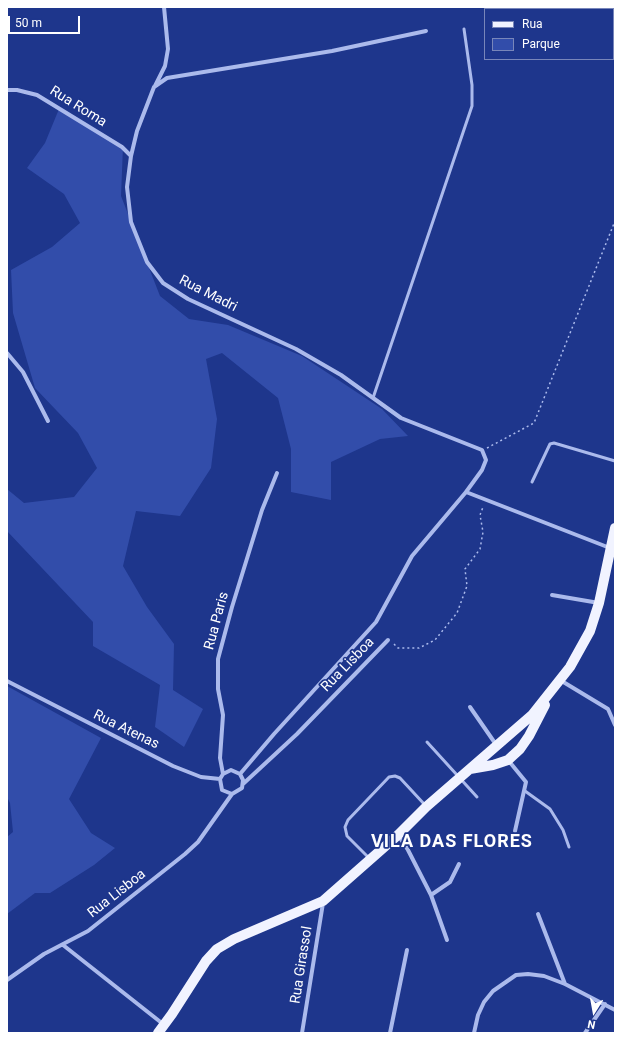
<!DOCTYPE html>
<html>
<head>
<meta charset="utf-8">
<style>
  body { margin:0 }
  #map { position:relative; width:622px; height:1040px; overflow:hidden; background:#1e368c; font-family:Roboto,sans-serif }
  canvas { display:block }
  .frame { position:absolute; inset:0; border:8px solid #fff; pointer-events:none }
  .legend { position:absolute; left:484px; top:8px; width:130px; height:52px; box-sizing:border-box; background:#1e368c; border:1px solid #7886ba; margin:0; padding:5px 7px; list-style:none; font-size:12px; color:#fff }
  .legend li { display:flex; align-items:center; gap:8px; height:20px }
  .legend b { width:20px; border:1px solid #7886ba }
  .north { position:absolute; left:574px; top:992px; width:40px; height:40px; -webkit-text-stroke:3px #1e368c; paint-order:stroke; rotate:191deg; font-size:11px; font-weight:700; line-height:16px; text-align:center; color:#fff }
  .north::after { content:''; display:block; margin:auto; width:14px; height:18px; background:#fff; clip-path:polygon(50% 0,100% 100%,50% 72%,0 100%) }
  .scale { position:absolute; left:8px; top:16px; width:72px; height:18px; box-sizing:border-box; border:2px solid #fff; border-top:0; padding-left:5px; font-size:12px; line-height:14px; white-space:nowrap; color:#fff; -webkit-text-stroke:3px #1e368c; paint-order:stroke }
</style>
</head>
<body>
<div id="map">
<canvas width="622" height="1040"></canvas>
<div class="frame"></div>
<ul class="legend">
<li><b style="height:5px;background:#f1f3ff"></b>Rua</li>
<li><b style="height:11px;background:#324daa"></b>Parque</li>
</ul>
<div class="north">N</div>
<div class="scale">50 m</div>
</div>
<script>
const ctx = document.querySelector('canvas').getContext('2d');
ctx.lineJoin = 'round';
function fill(path, color) {
  ctx.fillStyle = color;
  ctx.fill(path, 'evenodd');
}
function poly(rows) {
  const path = new Path2D();
  for (const r of rows) {
    path.moveTo(r[0], r[1]);
    for (let i = 2; i < r.length; i += 2) path.lineTo(r[i], r[i + 1]);
  }
  return path;
}
function strokePath(path, color, width, dash) {
  ctx.strokeStyle = color;
  ctx.lineWidth = width;
  ctx.lineCap = dash ? 'butt' : 'round';
  ctx.setLineDash(dash || []);
  ctx.stroke(path);
}
function label(font, color, halo, rows, align = 'center') {
  ctx.font = font + ' Roboto,sans-serif';
  ctx.lineWidth = 3.5;
  ctx.setLineDash([]);
  ctx.textBaseline = 'middle';
  ctx.strokeStyle = halo;
  ctx.fillStyle = color;
  for (const [text, x, y, turn = 0] of rows) {
    ctx.save();
    ctx.translate(x, y);
    ctx.rotate((+turn || 0) * Math.PI / 180);
    ctx.textAlign = isNaN(turn) ? turn : align;
    if (halo) ctx.strokeText(text, 0, 0);
    ctx.fillText(text, 0, 0);
    ctx.restore();
  }
}
fill(poly([
  [59,109,123,146,121,196,160,296,189,319,228,325,302,356,382,409,408,436,380,439,331,462,331,500,291,492,291,449,278,398,222,353,206,359,217,419,211,468,180,516,136,511,123,566,147,607,174,644,173,690,203,709,184,747,155,727,160,685,93,646,93,622,7,531,7,489,24,503,74,497,97,468,78,433,35,388,13,313,11,270,52,247,80,223,64,194,27,168,45,143],
  [7,686,101,738,69,799,91,833,115,848,94,865,50,893,35,893,7,914,7,837,13,832,10,803,7,797]
]), '#324daa');
strokePath(poly([
  [611,7,612,9],
  [613,11,615,16],
  [487,448,534,423,615,221],
  [394,644,398,648,419,648,435,640,457,613,467,586,465,569,480,549,483,532,480,515,483,507]
]), '#abbaec', 1.5, [2, 3]);
strokePath(poly([
  [373,398,472,106,472,85,464,29],
  [532,482,550,444,554,443,615,461],
  [427,742,477,797],
  [525,791,550,809,563,830,569,847],
  [369,858,347,836,345,827,348,820,389,777,395,776,400,778,425,805]
]), '#abbaec', 3);
strokePath(poly([
  [426,31,332,51,167,78,154,87,137,131,131,156,127,187,131,222,147,262,163,283,188,299,296,349,341,375,401,418,482,450,486,460,482,470,466,492],
  [155,86,165,66,168,49,164,7],
  [7,90,17,90,37,95,122,147,131,156],
  [7,353,23,372,48,421],
  [552,595,599,603],
  [560,680,608,709,615,725],
  [7,681,173,766,201,777,220,779],
  [470,707,497,746],
  [508,760,526,782,515,831],
  [223,774,231,770,240,774],
  [240,774,274,734,376,622,412,556,466,492,610,548],
  [220,779,223,774,220,758,223,715,218,689,218,659,232,607,262,510,277,473],
  [220,779,222,790,232,794],
  [243,784,297,734,388,640],
  [398,835,408,850,431,895,447,940],
  [431,895,450,882,459,864],
  [538,914,565,984],
  [63,945,163,1024],
  [7,980,44,954,88,931,185,854,198,842,232,794,242,788,243,780,240,774],
  [302,1033,323,903],
  [390,1033,407,950],
  [474,1033,478,1015,484,1002,493,991,516,975,528,974,544,976,565,984,615,1010],
  [585,1033,605,1004]
]), '#abbaec', 4);
strokePath(poly([
  [470,769,493,765,508,760,520,749,529,736,545,705],
  [158,1033,172,1014,206,961,217,949,234,939,323,901,398,835,426,807,532,715,570,667,590,631,599,603,615,528]
]), '#f1f3ff', 10);
label('14px', '#fff', '#1e368c', [
  ["Rua Roma",78,107,32],
  ["Rua Madri",208,294,27],
  ["Rua Paris",217,621,-75],
  ["Rua Lisboa",348,665,-46],
  ["Rua Atenas",126,730,26],
  ["Rua Lisboa",117,894,-38],
  ["Rua Girassol",302,965,-81]
]);
ctx.letterSpacing = '1px';
label('bold 18px', '#fff', '#1e368c', [
  ["VILA DAS FLORES",452,842]
]);
ctx.letterSpacing = '0px';
</script>
</body>
</html>
